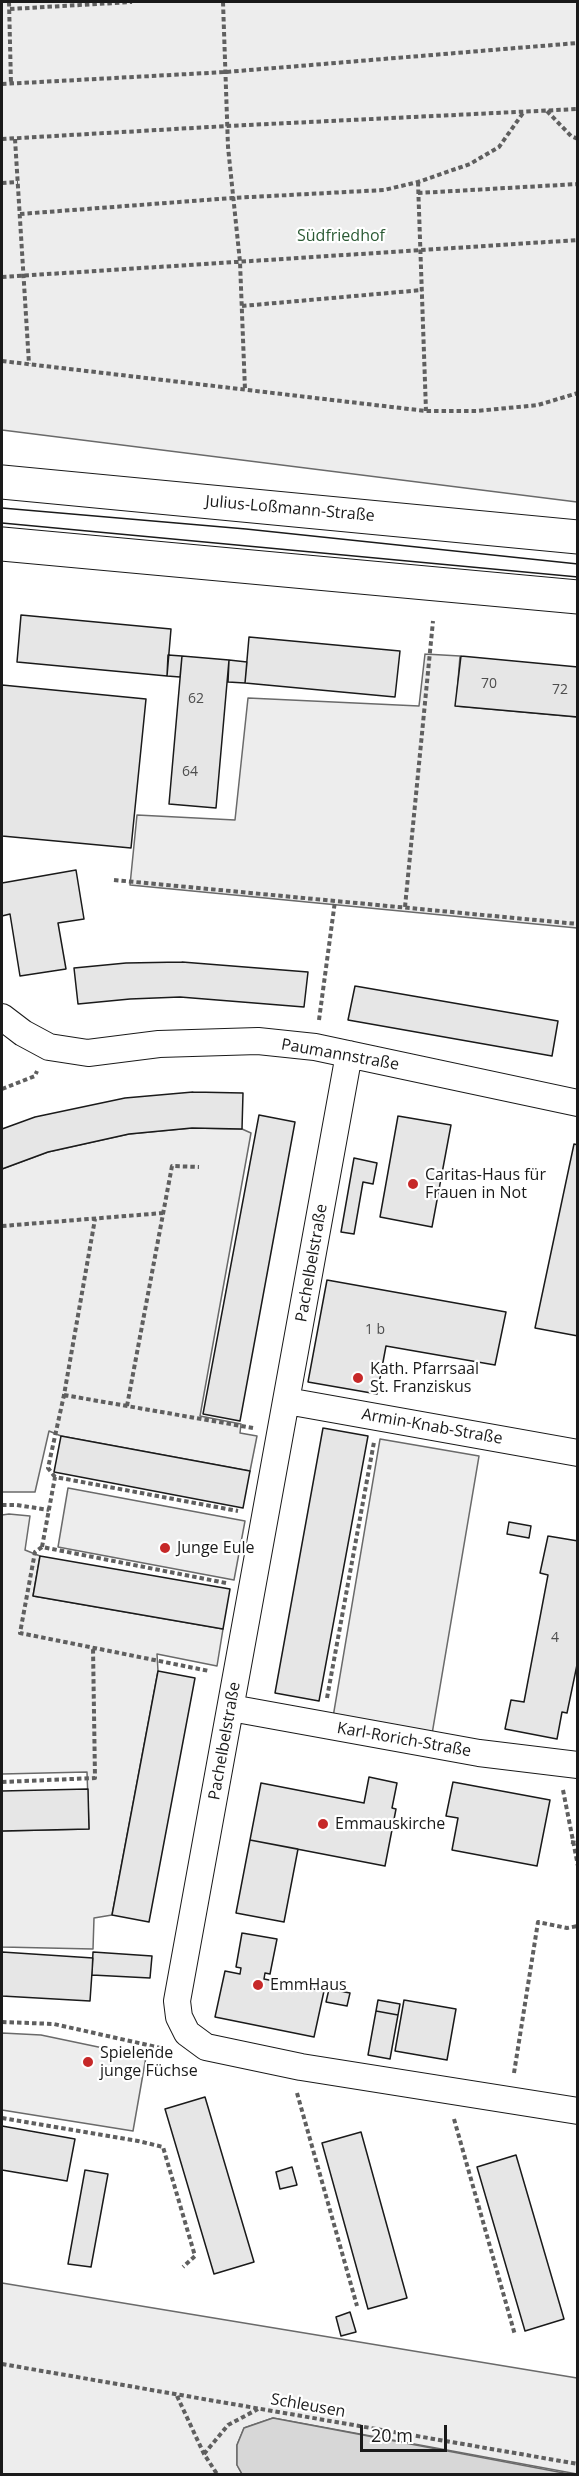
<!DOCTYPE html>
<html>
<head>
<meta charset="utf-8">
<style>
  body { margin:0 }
  #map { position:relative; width:579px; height:2476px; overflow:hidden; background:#fff; font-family:"Open Sans",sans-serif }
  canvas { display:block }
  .frame { position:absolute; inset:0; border:3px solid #1a1a1a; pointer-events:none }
  .scale { position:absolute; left:360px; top:2425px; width:87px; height:27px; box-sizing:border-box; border:3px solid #1a1a1a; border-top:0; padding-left:8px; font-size:18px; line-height:21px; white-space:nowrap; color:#1a1a1a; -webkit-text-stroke:4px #fff; paint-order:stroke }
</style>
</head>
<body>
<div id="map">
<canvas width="579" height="2476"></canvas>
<div class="frame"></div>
<div class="scale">20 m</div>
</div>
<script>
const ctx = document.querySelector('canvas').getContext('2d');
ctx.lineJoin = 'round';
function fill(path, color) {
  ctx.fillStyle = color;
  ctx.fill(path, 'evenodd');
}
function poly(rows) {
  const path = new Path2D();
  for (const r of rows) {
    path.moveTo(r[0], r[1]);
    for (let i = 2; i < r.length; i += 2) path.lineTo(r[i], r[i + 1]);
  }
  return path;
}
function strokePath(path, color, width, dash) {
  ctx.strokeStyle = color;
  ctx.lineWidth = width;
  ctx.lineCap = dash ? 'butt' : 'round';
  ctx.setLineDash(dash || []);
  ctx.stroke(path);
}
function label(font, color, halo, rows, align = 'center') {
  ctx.font = font + ' "Open Sans",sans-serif';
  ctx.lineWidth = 4.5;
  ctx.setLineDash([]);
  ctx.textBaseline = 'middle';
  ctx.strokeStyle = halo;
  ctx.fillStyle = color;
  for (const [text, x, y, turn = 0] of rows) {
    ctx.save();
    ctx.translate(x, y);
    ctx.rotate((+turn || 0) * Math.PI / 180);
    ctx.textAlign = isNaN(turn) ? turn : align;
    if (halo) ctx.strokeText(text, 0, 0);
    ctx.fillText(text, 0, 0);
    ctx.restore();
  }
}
const built = poly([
  [2,2,577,2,577,502,2,430,2,2],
  [425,654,460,656,456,706,577,717,577,928,130,885,137,815,235,820,248,698,419,706,425,654],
  [192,1128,242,1129,251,1133,200,1416,241,1424,240,1433,257,1436,250,1471,61,1436,49,1431,35,1492,2,1492,2,1169,48,1152,129,1134,192,1128],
  [380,1439,479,1456,432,1734,333,1717,380,1439],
  [68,1488,245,1521,234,1580,58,1547,68,1488],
  [9,1514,30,1516,25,1550,40,1556,33,1596,223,1629,217,1666,157,1654,158,1671,112,1915,94,1918,93,1949,2,1947,2,1831,89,1829,87,1772,2,1774,2,1515,9,1514],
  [2,2033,41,2035,146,2057,133,2131,2,2110,2,2033],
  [2,2283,577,2378,577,2474,273,2418,244,2428,237,2445,237,2465,242,2474,2,2474,2,2283]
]);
fill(built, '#ededed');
strokePath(built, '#6a6a6a', 1.5);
const water = poly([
  [273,2418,569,2474,242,2474,237,2465,237,2445,244,2428,273,2418]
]);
fill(water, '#d7d7d7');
strokePath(water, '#6a6a6a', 1.5);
const building = poly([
  [21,615,171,629,167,676,17,662,21,615],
  [249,637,400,651,395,697,245,683,249,637],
  [168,655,182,656,180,677,167,676,168,655],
  [182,656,229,660,216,808,169,804,182,656],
  [461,656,578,667,578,717,455,706,461,656],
  [229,660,247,662,245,683,228,682,229,660],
  [2,685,146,699,131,848,2,836,2,685],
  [76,870,84,919,58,923,66,969,20,976,10,914,2,916,2,883,76,870],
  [182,962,308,972,304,1007,180,997,130,999,78,1004,74,968,126,963,182,962],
  [355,986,558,1021,552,1056,348,1020,355,986],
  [193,1092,243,1093,242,1129,192,1128,129,1134,48,1152,2,1169,2,1129,35,1117,125,1098,193,1092],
  [259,1115,295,1122,240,1421,203,1414,259,1115],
  [398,1116,451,1125,432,1227,380,1217,398,1116],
  [574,1144,578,1145,578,1336,535,1328,574,1144],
  [354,1158,377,1163,373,1184,363,1182,354,1234,341,1232,354,1158],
  [327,1280,506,1312,495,1365,386,1346,377,1394,308,1382,327,1280],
  [323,1428,368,1436,319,1701,275,1693,323,1428],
  [61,1436,250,1471,243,1508,54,1472,61,1436],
  [509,1522,531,1526,529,1538,507,1534,509,1522],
  [548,1536,578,1541,578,1660,567,1713,562,1712,557,1739,505,1729,511,1700,524,1702,548,1575,540,1573,548,1536],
  [40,1556,230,1589,223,1629,33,1596,40,1556],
  [158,1671,195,1678,149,1922,112,1915,158,1671],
  [369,1777,397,1783,392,1808,396,1809,385,1866,250,1840,261,1783,364,1803,369,1777],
  [453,1782,550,1800,537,1866,452,1850,458,1818,446,1816,453,1782],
  [88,1789,89,1829,2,1831,2,1791,88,1789],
  [250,1840,298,1849,284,1922,236,1913,250,1840],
  [242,1933,277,1939,270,1974,265,1973,264,1979,324,1991,314,2037,215,2017,225,1971,240,1974,241,1968,236,1967,242,1933],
  [2,1952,93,1958,90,2001,2,1996,2,1952],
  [93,1952,152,1956,150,1978,92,1975,93,1952],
  [329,1989,350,1993,347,2006,326,2002,329,1989],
  [378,2000,400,2004,398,2015,376,2011,378,2000],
  [404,2000,456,2009,447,2060,395,2051,404,2000],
  [376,2011,398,2015,390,2059,368,2055,376,2011],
  [205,2097,254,2262,214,2274,165,2109,205,2097],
  [2,2126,75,2139,67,2181,2,2170,2,2126],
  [361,2132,407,2298,368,2309,322,2143,361,2132],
  [516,2155,564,2319,525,2331,477,2167,516,2155],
  [292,2167,297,2185,280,2189,276,2172,292,2167],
  [85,2170,108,2174,91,2267,68,2264,85,2170],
  [350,2312,356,2332,341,2336,336,2317,350,2312]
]);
fill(building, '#e6e6e6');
strokePath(building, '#1a1a1a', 1.5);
const minor = poly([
  [2,1017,23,1033,49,1047,88,1053,159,1044,258,1041,315,1047,578,1103],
  [349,1054,177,2001,179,2017,187,2033,206,2047,301,2067,578,2111],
  [287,1401,578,1453],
  [231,1708,479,1753,578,1765]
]);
const secondary = poly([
  [2,482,578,537],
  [2,544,578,597]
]);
strokePath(minor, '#1a1a1a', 28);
strokePath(secondary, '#1a1a1a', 35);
strokePath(poly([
  [9,2,11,84],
  [223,2,228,147,240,262,245,390],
  [10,9,132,2],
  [2,84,226,72,577,43],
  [547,111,571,136,578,139],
  [2,139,227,126,578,109],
  [15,139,29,364],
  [418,182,426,411],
  [2,183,18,182],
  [418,193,578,184],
  [20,214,232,198,384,190,418,182,470,164,499,147,523,113],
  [2,277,578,240],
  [242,306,422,290],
  [2,361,426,411,477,411,538,405,578,393],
  [114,880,578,924],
  [405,907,433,621],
  [319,1020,335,901],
  [2,1089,35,1076,37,1071],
  [2,1226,163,1213],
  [64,1395,253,1428],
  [127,1406,172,1166,199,1167],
  [55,1477,48,1468,64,1395,95,1219],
  [2,1505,17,1505,49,1510],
  [42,1547,35,1552,20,1633,209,1671],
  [226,1583,42,1547,55,1477,238,1511],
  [327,1698,374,1442],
  [2,1782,95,1778,93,1647],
  [563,1790,578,1866],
  [571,1842,578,1843],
  [2,2022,54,2024,161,2048],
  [514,2073,538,1922,567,1928,578,1926],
  [297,2093,357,2306],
  [2,2118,138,2141,163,2147,195,2256,183,2267],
  [454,2119,515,2335],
  [2,2364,578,2464],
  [177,2396,204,2454,217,2474],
  [204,2454,228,2425,258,2409]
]), '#5f5f5f', 4, [4.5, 3]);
strokePath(minor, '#fff', 26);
strokePath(secondary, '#fff', 33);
strokePath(poly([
  [2,508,246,529,578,564],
  [2,523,578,577]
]), '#1a1a1a', 1.5);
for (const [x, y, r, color] of [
  [413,1184,6,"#c62828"],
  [358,1378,6,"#c62828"],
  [165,1548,6,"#c62828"],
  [323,1824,6,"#c62828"],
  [258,1985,6,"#c62828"],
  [88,2062,6,"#c62828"]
]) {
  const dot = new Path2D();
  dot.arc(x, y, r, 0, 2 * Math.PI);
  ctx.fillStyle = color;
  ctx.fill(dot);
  strokePath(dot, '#fff', 2);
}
label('14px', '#4d4d4d', null, [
  ["70",489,684],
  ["72",560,690],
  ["62",196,699],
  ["64",190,772],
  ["1 b",375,1330],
  ["4",555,1638]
]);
label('16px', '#2b5a34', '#fff', [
  ["Südfriedhof",341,236]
]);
label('16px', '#1a1a1a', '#fff', [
  ["Julius-Loßmann-Straße",290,509,5],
  ["Paumannstraße",340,1055,10],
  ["Pachelbelstraße",312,1263,-80],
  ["Armin-Knab-Straße",432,1427,10],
  ["Karl-Rorich-Straße",404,1740,10],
  ["Pachelbelstraße",225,1741,-80],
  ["Schleusen",308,2406,10]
]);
label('16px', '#1a1a1a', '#fff', [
  ["Caritas-Haus für",425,1175],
  ["Frauen in Not",425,1193],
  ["Kath. Pfarrsaal",370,1369],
  ["St. Franziskus",370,1387],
  ["Junge Eule",177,1548],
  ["Emmauskirche",335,1824],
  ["EmmHaus",270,1985],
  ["Spielende",100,2053],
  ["junge Füchse",100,2071]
], 'left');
</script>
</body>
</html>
